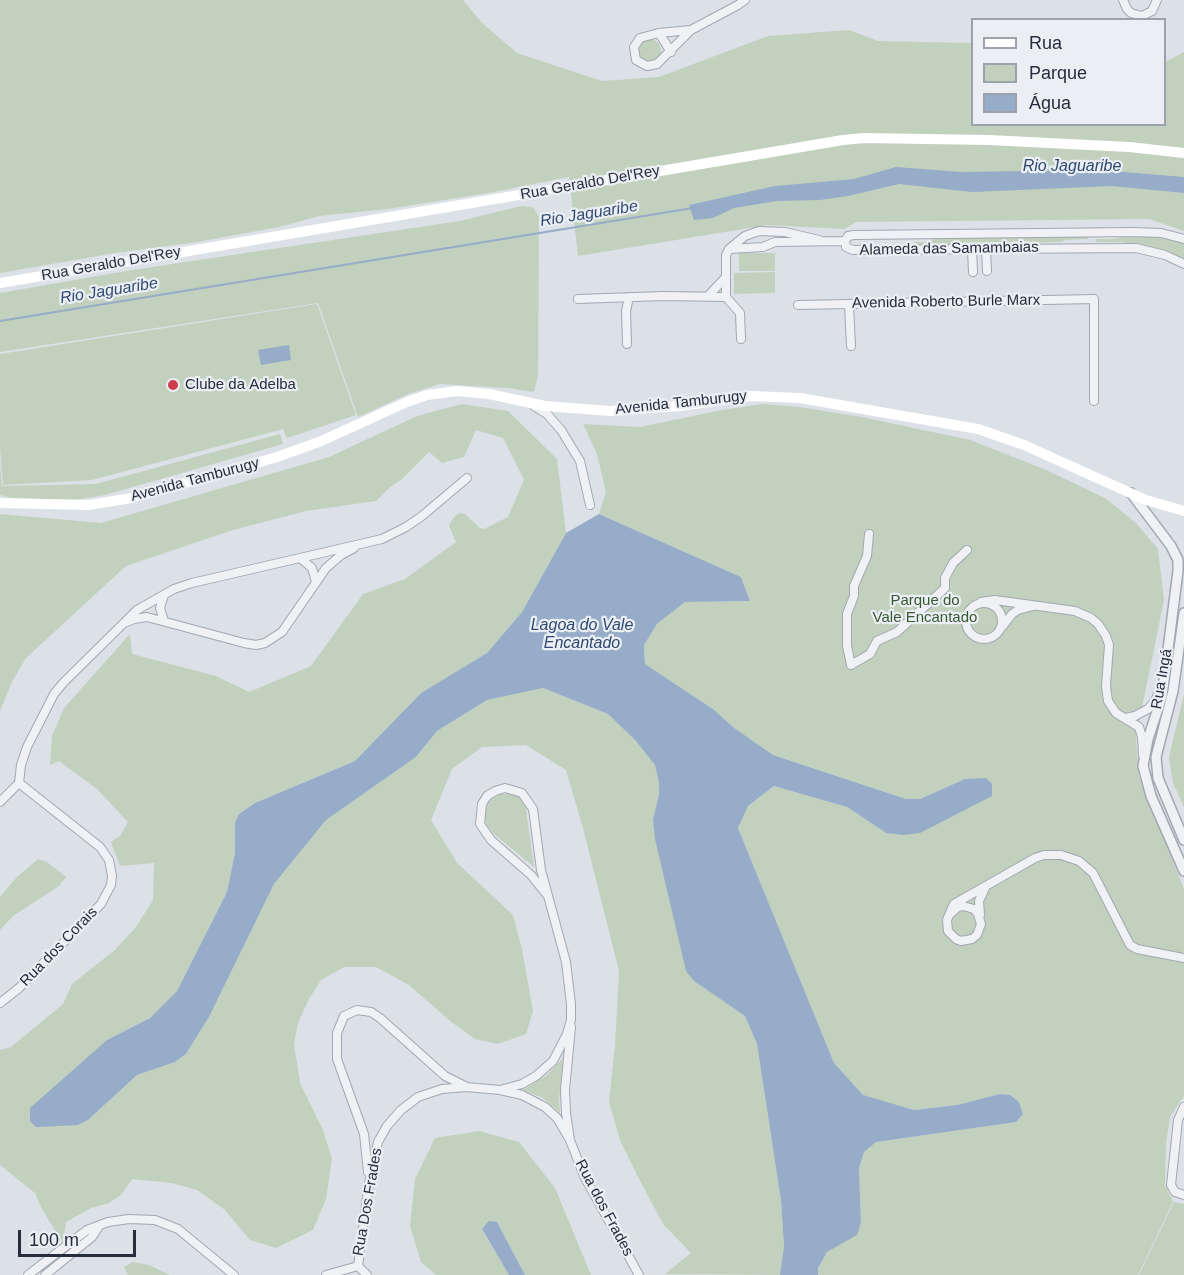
<!DOCTYPE html>
<html>
<head>
<meta charset="utf-8">
<style>
  body { margin:0 }
  #map { position:relative; width:1184px; height:1275px; overflow:hidden; background:#dce0e7; font-family:Arial,sans-serif }
  canvas { display:block }
  .legend { position:absolute; left:971px; top:18px; width:195px; height:108px; box-sizing:border-box; background:#ebeff4; border:2px solid #9ca1ab; margin:0; padding:8px 10px; list-style:none; font-size:18px; color:#262d3d }
  .legend li { display:flex; align-items:center; gap:12px; height:30px }
  .legend b { width:30px; border:2px solid #9ca1ab }
  .scale { position:absolute; left:18px; top:1230px; width:118px; height:27px; box-sizing:border-box; border:3px solid #262d3d; border-top:0; padding-left:8px; font-size:18px; line-height:21px; white-space:nowrap; color:#262d3d; -webkit-text-stroke:4px #ebeff4; paint-order:stroke }
</style>
</head>
<body>
<div id="map">
<canvas width="1184" height="1275"></canvas>
<ul class="legend">
<li><b style="height:8px;background:#fff"></b>Rua</li>
<li><b style="height:16px;background:#c1d1bd"></b>Parque</li>
<li><b style="height:16px;background:#96acc8"></b>Água</li>
</ul>
<div class="scale">100 m</div>
</div>
<script>
const ctx = document.querySelector('canvas').getContext('2d');
ctx.lineJoin = 'round';
function fill(path, color) {
  ctx.fillStyle = color;
  ctx.fill(path, 'evenodd');
}
function poly(rows) {
  const path = new Path2D();
  for (const r of rows) {
    if (r.length === 3) {
      path.moveTo(r[0] + r[2], r[1]);
      path.arc(r[0], r[1], r[2], 0, 2 * Math.PI);
      continue;
    }
    path.moveTo(r[0], r[1]);
    for (let i = 2; i < r.length; i += 2) path.lineTo(r[i], r[i + 1]);
  }
  return path;
}
function strokePath(path, color, width, dash) {
  ctx.strokeStyle = color;
  ctx.lineWidth = width;
  ctx.lineCap = dash ? 'butt' : 'round';
  ctx.setLineDash(dash || []);
  ctx.stroke(path);
}
function label(font, color, halo, rows, align = 'center') {
  ctx.font = font + ' Arial,sans-serif';
  ctx.lineWidth = 4.5;
  ctx.setLineDash([]);
  ctx.textBaseline = 'middle';
  ctx.strokeStyle = halo;
  ctx.fillStyle = color;
  for (const [text, x, y, turn = 0] of rows) {
    ctx.save();
    ctx.translate(x, y);
    ctx.rotate((+turn || 0) * Math.PI / 180);
    ctx.textAlign = isNaN(turn) ? turn : align;
    if (halo) ctx.strokeText(text, 0, 0);
    ctx.fillText(text, 0, 0);
    ctx.restore();
  }
}
fill(poly([
  [0,0,463,0,481,22,517,53,602,81,659,77,768,36,849,30,878,41,972,43,972,124,1164,124,1165,62,1184,52,1184,231,1149,219,856,222,844,229,768,225,578,256,569,177,494,192,388,209,319,216,279,227,197,242,115,253,0,273],
  [649,51,12],
  [521,206,533,207,539,217,538,376,534,392,508,388,440,384,408,394,358,417,318,303,0,352,0,293,132,270,460,221],
  [1125,236,1167,237,1180,241,1184,243,1184,259,1170,252,1144,245,1120,242,1096,242,1096,239,1115,239],
  [1089,237,1088,239,1066,240,1060,242,914,245,914,242,928,242,937,238],
  [739,253,775,253,775,271,739,271],
  [775,272,775,293,734,294,734,273],
  [317,304,356,415,287,438,283,429,92,480,3,485,0,448,0,354],
  [462,404,508,411,557,459,566,533,522,612,487,653,421,693,355,761,255,803,239,814,235,822,235,853,227,892,177,991,150,1018,107,1040,78,1125,88,1120,137,1075,175,1062,186,1054,209,1017,274,884,326,820,416,757,437,731,487,700,543,688,608,714,635,740,655,765,659,783,659,795,653,819,694,981,745,1016,757,1044,781,1201,784,1246,780,1275,665,1274,691,1253,663,1224,638,1177,620,1140,609,1102,615,1046,619,971,583,828,566,770,526,745,482,747,452,769,431,820,457,863,513,915,522,949,533,1011,526,1034,498,1044,475,1039,450,1021,409,985,376,967,344,967,321,980,309,999,298,1023,294,1044,300,1083,323,1130,332,1159,326,1199,313,1230,276,1248,250,1240,225,1210,197,1190,172,1183,132,1179,121,1195,109,1203,91,1208,66,1222,63,1243,42,1209,35,1193,0,1165,0,1050,11,1047,63,1004,72,984,115,950,136,927,153,900,154,863,120,866,111,842,120,836,128,822,97,789,59,761,50,765,52,736,64,708,130,634,132,654,216,676,249,692,311,666,363,594,405,579,456,542,449,526,453,518,459,513,465,514,480,528,484,529,508,517,524,480,503,438,476,430,464,457,442,463,429,452,401,480,390,487,376,501,306,511,233,530,126,566,26,658,12,682,0,711,0,514,101,523,329,457,417,416],
  [763,404,799,407,862,417,970,440,1044,469,1105,498,1136,523,1158,549,1164,600,1136,737,1137,752,1139,776,1184,889,1184,1096,1170,1117,1166,1144,1165,1185,1173,1202,1138,1275,818,1275,818,1268,827,1252,857,1234,861,1223,859,1168,864,1152,876,1142,1015,1122,1023,1114,1019,1102,1010,1095,1000,1094,957,1105,914,1110,863,1096,834,1063,738,828,748,806,774,786,847,807,886,833,965,779,920,799,906,799,773,755,733,727,713,709,645,664,644,645,657,624,685,602,750,601,741,577,599,514,606,492,597,454,583,424,640,427,722,410],
  [280,434,283,444,105,495,74,500,12,498,0,495,0,463,2,486,96,484],
  [1184,694,1184,807,1173,783,1169,757],
  [500,794,509,794,519,797,525,803,534,867,493,833,487,825,484,818,486,809,490,800],
  [38,859,47,862,66,877,59,886,13,916,0,930,0,897,16,878],
  [563,1058,559,1101,560,1113,543,1098,523,1090,547,1075],
  [479,1131,519,1142,555,1188,591,1275,525,1275,497,1222,482,1230,509,1275,436,1275,421,1262,410,1226,415,1179,435,1138],
  [1174,1202,1184,1204,1184,1275,1139,1275],
  [133,1262,149,1265,170,1275,128,1275,124,1267]
]), '#c1d1bd');
fill(poly([
  [896,167,961,172,1100,170,1184,177,1184,193,1112,186,972,192,899,184,848,196,820,200,777,201,734,208,713,218,694,220,689,205,775,186,854,179],
  [289,345,291,360,261,365,258,350],
  [599,514,741,577,750,601,685,602,657,624,644,645,645,664,713,709,733,727,773,755,906,799,920,799,965,779,986,778,992,784,992,796,920,833,903,835,886,833,847,807,774,786,748,806,738,828,834,1063,863,1095,914,1110,957,1105,1000,1094,1010,1095,1019,1102,1023,1114,1016,1122,876,1142,864,1152,859,1168,861,1223,857,1235,827,1252,818,1268,818,1275,780,1275,784,1246,781,1201,757,1044,745,1016,694,981,686,971,655,839,653,819,659,795,659,783,655,765,635,740,608,714,543,688,487,700,437,731,416,757,326,820,274,884,209,1017,186,1054,175,1062,137,1075,88,1120,78,1125,36,1127,30,1121,30,1108,107,1040,150,1018,177,991,227,892,235,853,235,822,239,814,255,803,355,761,421,693,487,653,522,612,566,533],
  [489,1221,497,1222,525,1275,509,1275,482,1229]
]), '#96acc8');
strokePath(poly([
  [0,321,693,208]
]), '#96acc8', 2);
const minor = poly([
  [1123,0,1127,9,1131,13,1142,16,1152,11,1157,0],
  [691,30,659,33,640,38,634,47,636,60,647,66,657,64,691,30,738,5,745,0],
  [659,33,671,52],
  [1184,239,1161,233,1132,232,854,235,848,236,845,241,846,247,853,250,1136,248,1165,255,1184,264],
  [730,249,763,247,775,242,845,241],
  [972,249,973,272],
  [986,249,987,271],
  [708,296,726,277],
  [578,299,663,296,726,297],
  [849,304,851,346],
  [798,305,1094,299,1094,401],
  [741,339,740,313,726,297,726,255,729,249,745,236,759,231,785,232,819,240],
  [627,344,626,311,629,297],
  [534,406,547,414,561,430,580,461,590,505],
  [869,534,867,556,854,586,854,596,847,614,847,646,851,665,870,654,877,641,897,632,945,588,945,578,953,563,967,550],
  [300,558,312,568,316,582],
  [164,595,160,608,164,621],
  [981,602,995,600,1075,611,1091,618,1098,624,1106,636,1109,645,1106,686,1108,701,1116,713,1139,727,1142,737,1143,755],
  [984,621,18],
  [127,622,134,619,147,617,244,643,256,645,265,643,282,632,326,568,341,555,354,548],
  [1002,627,1012,614,1018,610,1033,606],
  [1126,718,1135,716,1148,709,1155,701,1161,687],
  [0,802,19,783,21,765,27,747,54,694,63,683,137,610,174,589,192,583,382,539,406,527,422,516,467,478],
  [949,915,958,907,963,906,974,909,978,914,981,924,977,935,972,939,961,941,956,939,948,931,947,920,949,915,952,908,954,904,1035,858,1044,855,1061,855,1079,861,1093,873,1130,945,1137,949,1184,958],
  [980,915,979,901,985,888],
  [0,1003,19,988,101,904,111,885,112,876,109,860,100,847,19,783],
  [571,1027,565,1090,566,1113,570,1140,584,1176,639,1275],
  [500,1090,522,1084,536,1076,553,1061,567,1034,571,1020,571,1004,566,962,541,870,533,809,522,793,505,788,495,791,487,796,482,804,480,824,491,840,531,875,548,896],
  [1184,1107,1178,1120,1171,1185,1175,1192,1184,1195],
  [368,1172,364,1134,337,1059,337,1033,344,1016,357,1010,371,1012,380,1018,445,1076,465,1086],
  [358,1266,369,1183,378,1142,387,1126,401,1110,418,1097,442,1089,466,1087,500,1090,522,1095,545,1107,557,1118,570,1140],
  [358,1266,367,1275],
  [28,1275,87,1230,108,1222,129,1219,155,1220,178,1229,234,1275],
  [45,1275,92,1237,99,1226],
  [326,1275,358,1266]
]);
const tertiary = poly([
  [1131,493,1171,546,1178,560,1178,571,1162,696,1148,739,1143,766,1151,796,1184,871],
  [1184,613,1173,691,1156,757,1158,778,1184,840]
]);
strokePath(minor, '#a2a7b1', 10);
strokePath(tertiary, '#a2a7b1', 12);
strokePath(minor, '#eff1f5', 8);
strokePath(tertiary, '#eff1f5', 9);
strokePath(poly([
  [0,283,843,140,864,138,989,140,1129,147,1184,153],
  [0,503,89,505,131,498,274,458,319,442,407,402,427,395,457,391,489,394,545,406,610,411,680,406,751,396,800,398,978,429,1024,445,1146,500,1184,511]
]), '#fff', 10);
for (const [x, y, r, color] of [
  [173,385,6,"#cf3e4e"]
]) {
  const dot = new Path2D();
  dot.arc(x, y, r, 0, 2 * Math.PI);
  ctx.fillStyle = color;
  ctx.fill(dot);
  strokePath(dot, '#ebeff4', 2);
}
label('15px', '#262d3d', '#ebeff4', [
  ["Rua Geraldo Del'Rey",590,183,-10],
  ["Alameda das Samambaias",949,249,-1],
  ["Rua Geraldo Del'Rey",111,264,-10],
  ["Avenida Roberto Burle Marx",946,302,-1],
  ["Avenida Tamburugy",681,403,-6],
  ["Avenida Tamburugy",195,480,-15],
  ["Rua Ingá",1162,679,-80],
  ["Rua dos Corais",59,947,-46],
  ["Rua Dos Frades",368,1202,-80],
  ["Rua dos Frades",604,1208,62]
]);
label('15px', '#262d3d', '#ebeff4', [
  ["Clube da Adelba",185,385]
], 'left');
label('15px', '#395933', '#ebeff4', [
  ["Parque do",925,601],
  ["Vale Encantado",925,618]
]);
label('italic 16px', '#304a71', '#ebeff4', [
  ["Rio Jaguaribe",1072,167],
  ["Rio Jaguaribe",589,214,-9],
  ["Rio Jaguaribe",109,291,-9],
  ["Lagoa do Vale",582,626],
  ["Encantado",582,644]
]);
</script>
</body>
</html>
